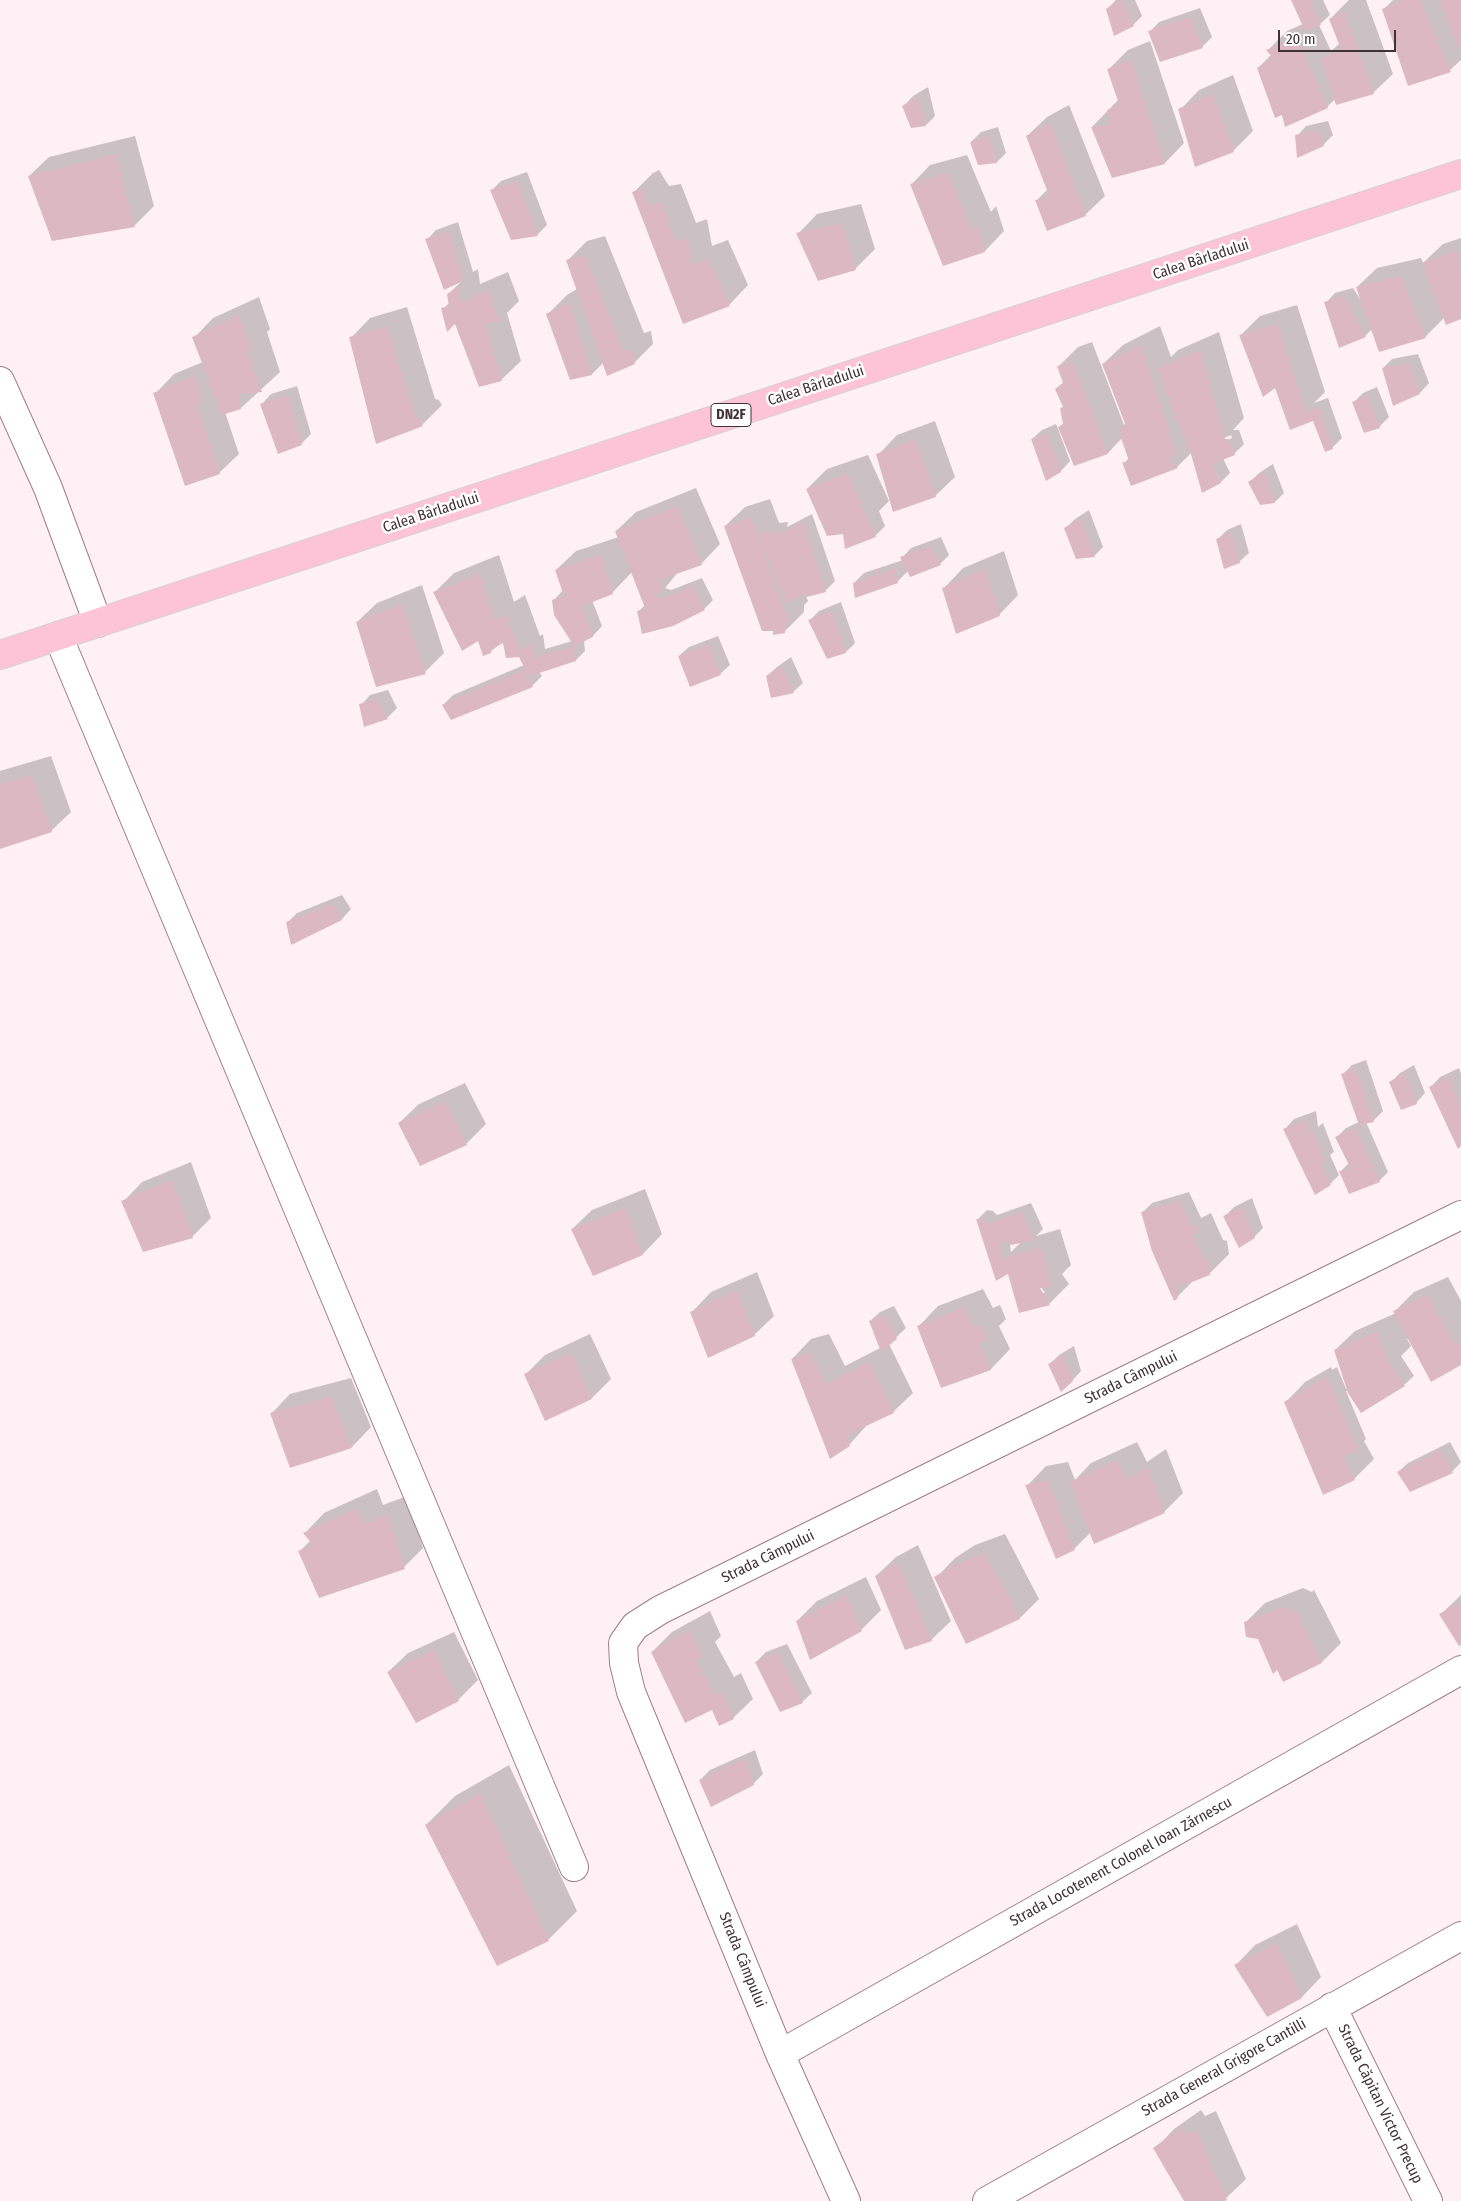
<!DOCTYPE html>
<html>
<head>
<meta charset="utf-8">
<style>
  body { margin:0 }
  #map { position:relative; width:1461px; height:2201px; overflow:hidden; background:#fef0f4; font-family:"Fira Sans Condensed",sans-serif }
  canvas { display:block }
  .scale { position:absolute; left:1278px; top:30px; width:118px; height:22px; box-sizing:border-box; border:2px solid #403236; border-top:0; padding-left:6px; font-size:15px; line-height:18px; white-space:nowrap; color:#403236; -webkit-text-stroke:4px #fff; paint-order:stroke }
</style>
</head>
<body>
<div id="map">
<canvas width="1461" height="2201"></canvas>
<div class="scale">20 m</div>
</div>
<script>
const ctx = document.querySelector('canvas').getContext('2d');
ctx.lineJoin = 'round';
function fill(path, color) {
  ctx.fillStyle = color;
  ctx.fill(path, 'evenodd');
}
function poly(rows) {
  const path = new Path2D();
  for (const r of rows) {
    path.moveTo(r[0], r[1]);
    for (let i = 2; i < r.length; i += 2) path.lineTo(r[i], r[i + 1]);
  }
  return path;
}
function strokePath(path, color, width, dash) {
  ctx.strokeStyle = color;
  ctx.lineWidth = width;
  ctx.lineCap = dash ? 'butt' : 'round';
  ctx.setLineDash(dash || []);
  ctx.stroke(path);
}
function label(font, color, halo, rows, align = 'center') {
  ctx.font = font + ' "Fira Sans Condensed",sans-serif';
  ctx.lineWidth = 5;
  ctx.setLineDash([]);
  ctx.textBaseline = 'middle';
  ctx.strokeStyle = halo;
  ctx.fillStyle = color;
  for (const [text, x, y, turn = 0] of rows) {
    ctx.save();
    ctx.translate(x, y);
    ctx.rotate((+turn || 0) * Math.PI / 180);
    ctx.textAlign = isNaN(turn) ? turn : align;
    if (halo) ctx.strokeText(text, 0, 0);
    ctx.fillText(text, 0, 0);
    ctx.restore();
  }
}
fill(poly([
  [1116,0,1135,0,1142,16,1133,25,1107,9],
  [1292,0,1323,0,1330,15,1319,25,1331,51,1340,43,1330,19,1349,0,1366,0,1393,74,1373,93,1335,99,1327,107,1283,114,1258,68,1271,55,1268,50,1287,31,1303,24],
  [1393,0,1461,0,1461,60,1450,70,1384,9],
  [1200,8,1212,37,1202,47,1150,32,1159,22],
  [1150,41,1184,143,1165,163,1113,176,1092,127,1119,99,1109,69,1128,50],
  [1233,75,1253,131,1233,151,1180,110,1199,90],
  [928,87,935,116,926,125,904,106,913,96],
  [1069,105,1105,196,1085,215,1036,201,1048,189,1027,136,1047,117],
  [1328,121,1333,135,1323,145,1297,136,1306,126],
  [998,127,1006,153,997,162,979,164,971,142,981,132],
  [135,136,154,206,134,226,29,176,49,157],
  [967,155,991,212,996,206,1004,231,985,251,944,265,911,185,930,165],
  [659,170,669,186,681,184,696,223,707,219,712,246,728,240,748,285,729,305,684,322,634,192,653,173],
  [527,172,547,225,538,234,512,239,492,190,501,181],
  [861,204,875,249,856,268,819,279,798,234,817,214],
  [458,222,473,272,478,269,480,284,508,272,519,301,507,313,521,361,501,380,443,309,450,302,448,294,463,280,427,240,436,230],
  [605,236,644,333,651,331,653,344,634,363,604,362,592,374,570,379,547,315,567,295,577,289,567,261,587,241],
  [1461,238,1461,318,1444,318,1425,337,1372,329,1365,336,1340,347,1326,303,1335,293,1353,288,1360,299,1357,287,1377,268,1421,258,1423,263,1443,244],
  [259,297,270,329,267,332,280,372,241,408,225,412,239,454,219,473,155,394,174,374,203,362,194,338,213,318],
  [1297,305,1325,392,1314,403,1328,398,1342,438,1332,448,1314,419,1291,428,1276,386,1240,336,1260,316],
  [407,307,435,399,439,400,442,405,422,425,377,443,351,338,370,318],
  [1160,326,1171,357,1178,350,1219,332,1244,418,1233,430,1239,430,1244,444,1234,454,1223,458,1230,473,1221,482,1203,491,1191,453,1177,467,1132,484,1124,463,1129,458,1122,438,1108,453,1074,464,1060,429,1058,429,1070,461,1061,471,1047,479,1032,439,1042,430,1056,424,1058,429,1064,423,1061,408,1064,406,1056,389,1064,382,1058,367,1078,347,1092,342,1124,425,1126,423,1103,364,1123,345],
  [1231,435,1232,438,1201,451,1201,448],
  [1418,354,1429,383,1420,393,1383,368,1392,359],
  [297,386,311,434,301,444,262,404,271,394],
  [1377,387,1389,417,1379,427,1354,402,1363,393],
  [935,421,955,477,935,496,878,455,897,435],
  [868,455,889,501,879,511,885,526,875,536,844,532,807,489,827,469],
  [1273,464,1284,493,1275,502,1261,504,1249,483,1259,473],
  [696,488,720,544,701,564,679,571,665,588,671,590,702,578,713,600,704,609,638,612,645,605,632,572,612,593,592,600,602,626,593,636,584,640,585,651,576,660,539,672,542,676,532,686,443,705,453,695,524,665,520,656,504,641,490,652,435,592,454,573,499,555,514,602,525,595,540,636,543,634,545,649,572,641,554,600,563,590,556,570,576,551,619,537,616,531,636,512],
  [770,499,779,523,788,522,787,527,812,514,835,581,825,591,806,596,808,601,804,605,804,612,784,632,725,526,745,507],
  [1089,510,1103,547,1094,556,1065,529,1075,519],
  [1241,524,1249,553,1239,562,1218,539,1227,530],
  [941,537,949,555,940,564,908,571,897,582,854,583,864,573,903,560,902,558,911,548],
  [1004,551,1018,595,999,615,944,588,963,568],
  [422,585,444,653,425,672,357,622,377,603],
  [841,602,855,643,846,652,810,620,819,611],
  [718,636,730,665,720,674,679,656,689,647],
  [791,657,803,683,793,692,767,676,777,667],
  [388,690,397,708,387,718,361,705,370,695],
  [51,756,71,812,51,831,0,848,0,771],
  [342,895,351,909,342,919,292,943,288,922,297,913],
  [1366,1060,1383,1111,1373,1121,1366,1122,1388,1172,1379,1181,1341,1171,1349,1163,1336,1138,1346,1128,1359,1122,1343,1074,1352,1065],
  [1414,1065,1425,1093,1416,1103,1390,1083,1400,1073],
  [1459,1068,1461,1074,1461,1145,1431,1087,1440,1077],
  [465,1083,486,1124,466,1144,421,1164,399,1123,419,1104],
  [1316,1111,1318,1127,1323,1123,1334,1152,1330,1155,1339,1175,1330,1184,1285,1129,1294,1119],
  [191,1162,211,1218,192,1237,123,1202,142,1182],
  [645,1189,662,1234,643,1254,594,1274,572,1229,592,1210],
  [1189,1192,1201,1218,1211,1213,1223,1240,1227,1241,1229,1254,1209,1274,1195,1279,1177,1297,1143,1212,1152,1203],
  [1252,1198,1263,1228,1254,1237,1224,1217,1234,1207],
  [1031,1203,1043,1229,1036,1236,1060,1229,1071,1265,1062,1274,1069,1284,1049,1304,1020,1312,1009,1273,977,1220,987,1210,993,1211,997,1215],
  [1022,1241,1011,1252,1010,1244],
  [1038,1282,1045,1293,1042,1293,1036,1284],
  [757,1272,774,1316,754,1335,692,1312,711,1292],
  [1448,1277,1461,1301,1461,1364,1409,1338,1407,1339,1411,1346,1401,1356,1414,1376,1404,1385,1346,1391,1366,1439,1364,1441,1374,1459,1354,1479,1324,1493,1286,1402,1305,1382,1331,1367,1332,1370,1337,1367,1346,1389,1348,1389,1335,1350,1355,1331,1396,1313,1395,1311,1414,1292],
  [983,1289,993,1308,1000,1305,1006,1319,999,1326,1010,1349,991,1369,942,1386,919,1326,938,1306],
  [894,1306,906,1328,889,1344,913,1393,893,1412,868,1424,849,1445,792,1359,811,1339,829,1334,845,1366,880,1348,870,1321,880,1312],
  [590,1334,611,1379,592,1398,525,1375,545,1355],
  [1074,1346,1081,1371,1072,1381,1050,1364,1059,1355],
  [351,1378,371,1427,352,1447,271,1414,290,1394],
  [1137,1442,1147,1462,1166,1449,1183,1493,1164,1512,1091,1532,1074,1549,1027,1486,1046,1466,1068,1462,1075,1480,1091,1463],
  [1450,1442,1461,1462,1452,1472,1398,1472,1408,1463],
  [377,1489,383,1505,407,1496,423,1548,404,1567,299,1552,311,1540,305,1533,324,1513],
  [1005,1534,1039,1599,1020,1618,936,1578,955,1558,975,1545],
  [918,1545,951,1621,931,1640,876,1576,896,1557],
  [866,1577,881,1610,861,1630,797,1621,817,1601],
  [1303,1588,1312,1592,1314,1590,1341,1643,1322,1662,1284,1681,1258,1637,1246,1622,1265,1603],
  [1461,1595,1461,1644,1441,1614],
  [710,1611,721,1636,715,1642,734,1677,741,1673,753,1699,733,1718,713,1708,652,1652,672,1632],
  [454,1632,478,1680,458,1700,388,1672,408,1653],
  [787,1644,812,1693,802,1702,756,1662,766,1652],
  [755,1750,763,1774,753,1784,700,1780,710,1770],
  [509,1765,577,1911,548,1940,426,1825,455,1796],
  [1297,1924,1321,1977,1302,1997,1267,2015,1236,1965,1255,1945],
  [1201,2110,1205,2116,1216,2111,1246,2179,1223,2201,1185,2201,1155,2149,1174,2129]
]), '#0003');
fill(poly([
  [1120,0,1122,0,1134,26,1114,36,1106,9],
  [1291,0,1310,0,1321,25,1305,31],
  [1402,0,1420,0,1451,72,1408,86,1382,9],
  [1438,0,1461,0,1461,55,1442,7],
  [1344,12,1374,94,1336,105,1321,59,1341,49,1329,19],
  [1191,17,1203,48,1160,62,1148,31],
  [1297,38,1328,108,1285,127,1282,115,1275,118,1257,68,1273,58,1266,50],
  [1131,60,1165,164,1112,178,1091,127,1110,125,1107,110,1119,104,1107,69],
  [1213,93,1234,152,1195,167,1178,109],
  [918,96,926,126,911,128,902,106],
  [1050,123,1086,216,1047,231,1035,200,1050,198,1026,136],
  [1319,130,1324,146,1297,158,1295,135],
  [989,136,997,163,978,165,970,142],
  [116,154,135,227,52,241,28,176],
  [948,173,972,232,977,224,985,252,943,266,910,184],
  [517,181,538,236,511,240,490,190],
  [640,189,649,205,661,202,676,241,688,238,692,265,708,259,730,306,683,324,632,192],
  [842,223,856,270,818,281,796,233],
  [449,231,463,281,444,290,425,239],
  [1456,251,1461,266,1461,319,1446,325,1422,263],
  [585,255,624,352,632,349,635,364,607,376,566,260],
  [1401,276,1426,338,1379,352,1356,287],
  [459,287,461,303,488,290,500,322,485,324,502,381,479,387,455,324,447,332,441,308,449,306,447,294],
  [1344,296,1366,337,1339,348,1324,302],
  [569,302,592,375,570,380,546,314],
  [239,315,251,350,247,350,262,392,239,394,241,409,222,415,192,337],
  [1278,324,1306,413,1319,406,1333,449,1325,452,1313,421,1290,430,1275,388,1263,397,1239,335],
  [387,326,416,418,420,419,423,426,376,444,349,337],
  [1141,345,1176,452,1168,460,1178,468,1131,486,1122,462,1130,464,1118,429,1126,426,1102,364],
  [1200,350,1225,439,1229,439,1235,455,1212,464,1221,483,1202,493,1191,454,1157,369],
  [1072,361,1108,454,1074,466,1058,427,1063,424,1060,408,1064,409,1055,389,1063,383,1057,366],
  [1408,363,1420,394,1393,406,1382,368],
  [196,375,201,401,197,405,220,474,185,486,153,393],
  [288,395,302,445,278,454,260,404],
  [1368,396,1380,428,1364,433,1352,402],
  [1047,433,1061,472,1046,481,1031,439],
  [915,439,936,497,893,512,876,454],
  [1264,472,1275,503,1260,505,1248,482],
  [848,474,876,537,845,549,843,534,827,536,806,489],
  [677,506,702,565,659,580,662,591,654,594,661,599,692,586,705,610,673,626,642,634,637,611,645,608,615,531],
  [751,517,789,622,786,622,785,633,773,635,773,631,762,631,724,526],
  [1080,518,1095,557,1076,559,1064,528],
  [803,522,826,592,807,597,803,594,788,603,757,533,780,531,779,535],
  [1231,533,1240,563,1224,569,1216,539],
  [931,546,941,565,910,577,900,557],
  [601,555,613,594,582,606,593,637,574,646,554,615,552,600,564,596,555,570],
  [895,568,898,583,855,598,853,583],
  [985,569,1000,616,956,634,942,588],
  [480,574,494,620,506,614,520,651,533,643,536,658,574,646,576,661,530,676,527,672,526,675,533,687,451,720,442,705,525,669,519,657,506,658,503,643,491,649,491,653,483,656,478,641,462,651,433,592],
  [402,604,426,674,376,687,356,622],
  [832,611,846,653,827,659,808,620],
  [709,644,721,675,690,687,678,656],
  [781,666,794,693,771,698,766,676],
  [378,699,388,719,364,727,359,704],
  [31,775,52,832,0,849,0,784],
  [333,904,342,920,291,945,286,922],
  [1356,1068,1374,1122,1359,1125,1341,1074],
  [1405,1073,1417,1104,1401,1110,1389,1082],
  [1449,1077,1461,1108,1461,1146,1458,1149,1429,1087],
  [445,1101,467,1145,420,1166,398,1123],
  [1307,1120,1309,1135,1313,1131,1325,1162,1321,1166,1331,1185,1315,1195,1283,1129],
  [1355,1128,1380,1182,1349,1194,1339,1171,1351,1169,1335,1137],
  [172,1180,193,1238,143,1252,121,1201],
  [1179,1201,1192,1228,1196,1225,1199,1232,1193,1235,1204,1259,1208,1260,1210,1275,1179,1287,1179,1283,1175,1283,1178,1298,1174,1301,1152,1251,1141,1212],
  [1242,1207,1255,1238,1239,1248,1223,1216],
  [626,1208,643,1255,593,1276,571,1229],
  [1021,1212,1034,1240,1011,1245,1004,1240,1000,1244,1002,1259,1041,1247,1052,1286,1040,1288,1050,1305,1019,1313,1008,1274,996,1281,976,1219,983,1220,987,1224],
  [737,1290,755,1336,708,1358,690,1312],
  [1428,1295,1454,1343,1461,1343,1461,1365,1431,1382,1393,1311],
  [964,1307,973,1327,981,1324,987,1340,979,1343,991,1370,941,1388,917,1326],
  [885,1315,897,1339,881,1352,869,1321],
  [1376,1332,1392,1367,1405,1386,1361,1413,1348,1393,1334,1350],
  [571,1353,592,1399,545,1421,524,1374],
  [810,1353,826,1384,869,1362,894,1413,847,1435,850,1446,830,1459,791,1359],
  [1064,1355,1073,1381,1061,1392,1048,1364],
  [1327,1376,1358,1450,1342,1456,1355,1480,1323,1495,1284,1402],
  [331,1397,352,1448,290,1468,270,1413],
  [1440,1450,1453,1473,1410,1492,1397,1472],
  [1117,1460,1127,1480,1147,1467,1165,1513,1094,1544,1070,1482],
  [1048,1480,1075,1550,1056,1559,1025,1485],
  [358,1508,364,1524,387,1514,405,1569,319,1598,298,1551,313,1545,303,1533],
  [985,1553,1020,1619,966,1644,934,1577,954,1565],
  [898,1563,932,1641,905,1650,875,1576],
  [846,1595,862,1631,810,1660,796,1621],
  [1461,1602,1461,1645,1459,1646,1439,1614],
  [1283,1607,1294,1612,1294,1608,1322,1663,1283,1682,1277,1670,1273,1674,1258,1639,1246,1637,1244,1622],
  [690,1630,703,1657,695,1660,714,1695,722,1692,734,1719,719,1726,712,1710,685,1723,651,1652],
  [434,1650,459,1701,416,1723,387,1672],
  [778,1653,803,1703,780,1712,755,1662],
  [745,1758,754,1785,711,1807,699,1780],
  [480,1793,549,1941,497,1966,425,1825],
  [1277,1943,1302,1998,1267,2017,1234,1965],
  [1181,2128,1185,2135,1196,2130,1227,2200,1225,2201,1184,2201,1153,2148]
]), '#dbb8c2');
const street = poly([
  [0,381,48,488,98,623],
  [58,636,574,1867],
  [1332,2007,1428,2201],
  [780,2054,1461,1670],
  [846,2201,780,2054,631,1692,624,1663,623,1643,635,1626,660,1610,1461,1215],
  [987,2201,1461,1936]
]);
const primary = poly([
  [0,655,1461,174]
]);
strokePath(street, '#9e7e87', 30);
strokePath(primary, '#d5d2d3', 30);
strokePath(street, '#fff', 28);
strokePath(primary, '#fdc3d6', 28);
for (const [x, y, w] of [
  [731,415,40]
]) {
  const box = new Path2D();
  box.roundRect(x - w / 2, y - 11.5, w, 23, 4);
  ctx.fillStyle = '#fff';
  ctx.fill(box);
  strokePath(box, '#403236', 1);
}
label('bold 14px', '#403236', null, [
  ["DN2F",731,415]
]);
label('15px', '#403236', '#fff', [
  ["Calea Bârladului",1201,260,-18],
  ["Calea Bârladului",816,386,-18],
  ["Calea Bârladului",431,513,-18],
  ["Strada Câmpului",1131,1378,-26],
  ["Strada Câmpului",768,1557,-26],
  ["Strada Locotenent Colonel Ioan Zărnescu",1121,1862,-29],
  ["Strada Câmpului",742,1960,68],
  ["Strada General Grigore Cantilli",1224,2068,-29],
  ["Strada Căpitan Victor Precup",1380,2104,64]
]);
</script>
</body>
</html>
